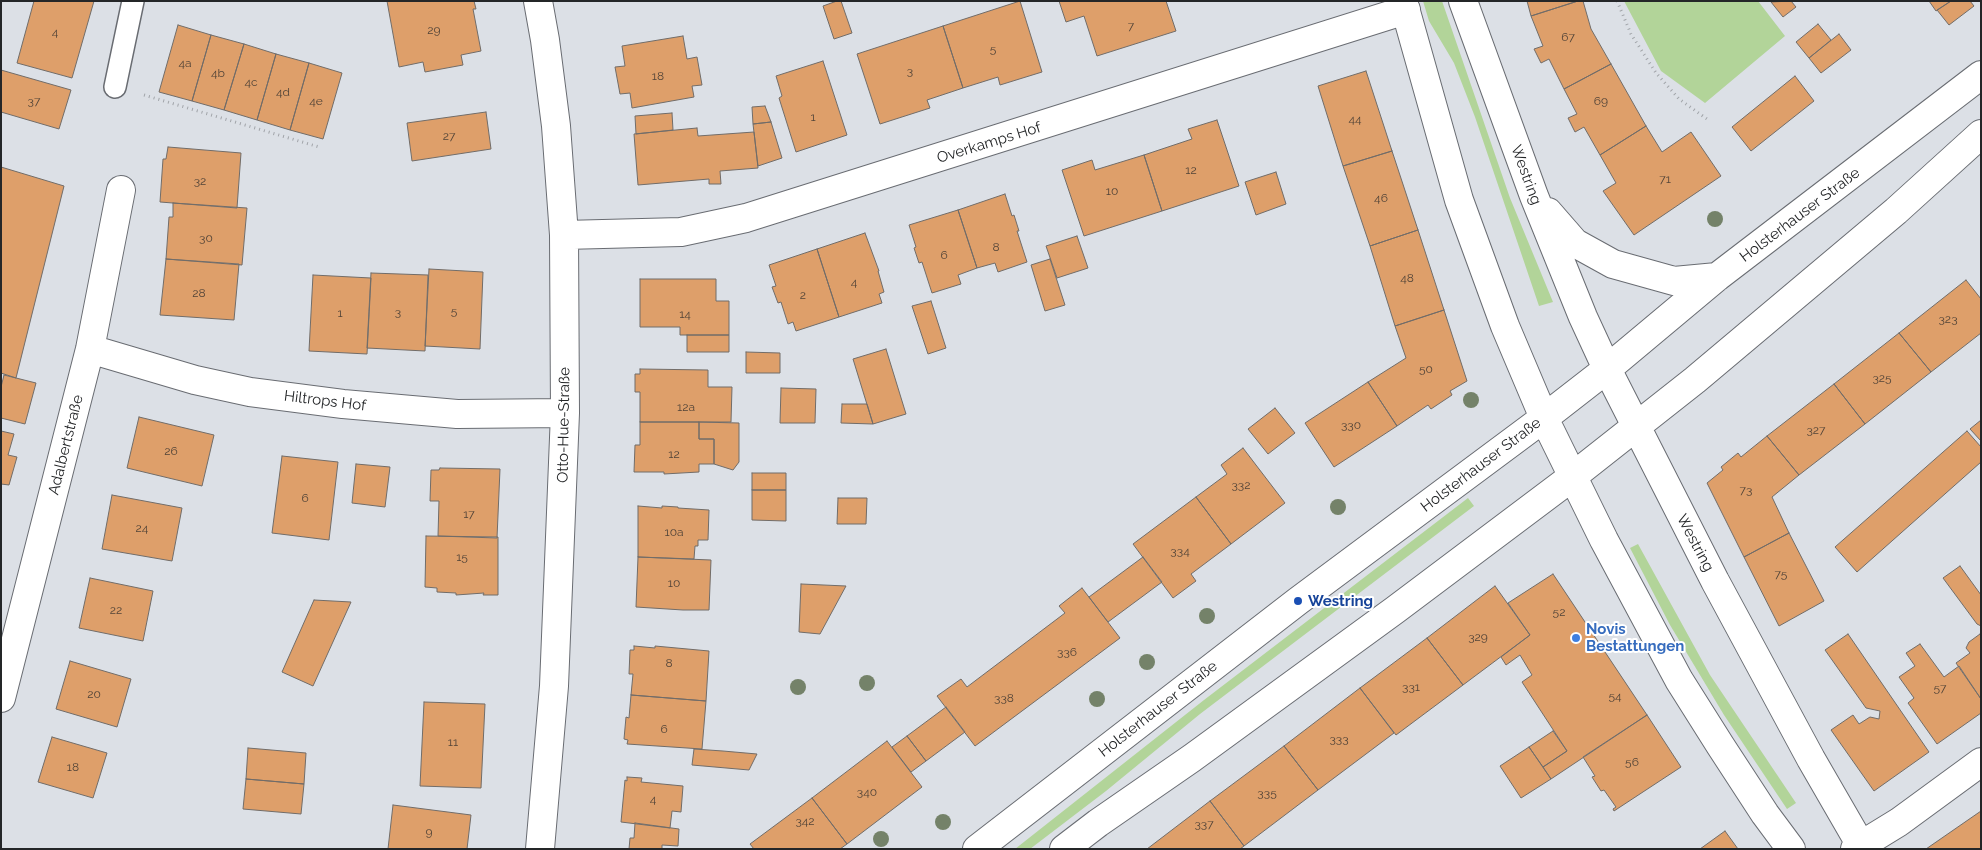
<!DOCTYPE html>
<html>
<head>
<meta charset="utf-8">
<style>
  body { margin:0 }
  #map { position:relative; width:1982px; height:850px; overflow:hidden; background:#dce0e6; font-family:Raleway,sans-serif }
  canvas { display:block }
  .frame { position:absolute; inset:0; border:2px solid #242628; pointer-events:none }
</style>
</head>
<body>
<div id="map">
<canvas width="1982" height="850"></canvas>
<div class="frame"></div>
</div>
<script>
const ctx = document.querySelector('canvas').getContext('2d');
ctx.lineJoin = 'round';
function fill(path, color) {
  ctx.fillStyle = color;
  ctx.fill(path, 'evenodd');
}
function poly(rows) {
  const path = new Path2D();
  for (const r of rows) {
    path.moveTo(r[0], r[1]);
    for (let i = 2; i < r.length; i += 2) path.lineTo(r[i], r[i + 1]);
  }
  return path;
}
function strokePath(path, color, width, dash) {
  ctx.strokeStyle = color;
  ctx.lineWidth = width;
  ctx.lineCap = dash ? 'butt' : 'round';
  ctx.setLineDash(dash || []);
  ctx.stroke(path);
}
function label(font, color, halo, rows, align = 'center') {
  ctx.font = font + ' Raleway,sans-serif';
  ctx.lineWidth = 4;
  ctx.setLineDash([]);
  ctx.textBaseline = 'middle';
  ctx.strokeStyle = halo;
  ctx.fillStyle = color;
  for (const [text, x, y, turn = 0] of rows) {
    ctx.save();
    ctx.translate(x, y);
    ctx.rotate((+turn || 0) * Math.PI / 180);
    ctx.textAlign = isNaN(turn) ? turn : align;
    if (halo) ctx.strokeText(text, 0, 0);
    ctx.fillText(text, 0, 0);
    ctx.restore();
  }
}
fill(poly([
  [1423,1,1442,1,1510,198,1553,302,1539,306,1475,117,1454,63,1429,21],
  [1624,1,1758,1,1785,36,1705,103,1661,71],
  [1468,498,1474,506,1200,714,1106,791,1030,849,1015,849,1204,700],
  [1638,544,1710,675,1796,803,1787,809,1724,715,1670,625,1630,548]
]), '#b2d499');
const building = poly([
  [34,1,94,1,72,78,17,63,34,1],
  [387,1,474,1,476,9,473,9,481,51,461,55,463,65,425,72,423,62,399,67,387,1],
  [837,1,841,1,852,33,834,39,823,6,837,1],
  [1020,1,1042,72,1000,85,998,77,963,88,943,26,1020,1],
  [1059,1,1166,1,1176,31,1097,56,1084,16,1066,22,1059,1],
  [1527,1,1578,1,1531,16,1527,1],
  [1578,1,1583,1,1591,29,1611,64,1564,89,1549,59,1541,63,1534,49,1543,46,1531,16,1578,1],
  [1791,1,1796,7,1783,17,1771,2,1791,1],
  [1929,1,1951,1,1936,11,1929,1],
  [1951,1,1970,1,1974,6,1949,25,1937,10,1951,1],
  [1818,24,1831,40,1809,58,1796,42,1818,24],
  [178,25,211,35,192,101,159,92,178,25],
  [943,26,963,88,927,100,930,108,880,124,857,54,943,26],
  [1839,34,1851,50,1821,73,1809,58,1839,34],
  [211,35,244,44,224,110,192,101,211,35],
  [683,36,687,59,697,57,702,85,692,86,694,97,632,108,630,93,620,94,615,67,625,66,622,46,683,36],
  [244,44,276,54,257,120,224,110,244,44],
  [276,54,309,63,290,130,257,120,276,54],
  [823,61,847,135,796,152,779,98,782,96,776,76,823,61],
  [309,63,342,73,323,139,290,130,309,63],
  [1611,64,1646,126,1600,155,1584,127,1575,132,1568,118,1577,114,1564,89,1611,64],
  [1,70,71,90,59,129,1,112,1,70],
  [1366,71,1392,151,1343,166,1318,86,1366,71],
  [1795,76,1814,101,1751,151,1732,127,1795,76],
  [765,106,771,122,753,124,752,107,765,106],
  [486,112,491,149,412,161,407,123,486,112],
  [672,113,673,130,636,134,635,116,672,113],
  [1217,120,1239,186,1162,211,1144,155,1192,139,1188,129,1217,120],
  [771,122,782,158,758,166,753,124,771,122],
  [1646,126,1662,152,1691,132,1721,176,1634,235,1603,191,1616,183,1600,155,1646,126],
  [697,128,698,136,754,132,758,168,720,171,721,184,709,184,709,179,638,185,634,134,697,128],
  [168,147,241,153,237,208,160,202,163,159,166,159,168,147],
  [1392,151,1418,230,1370,246,1343,166,1392,151],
  [1144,155,1162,211,1084,236,1062,170,1092,160,1095,170,1144,155],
  [1,167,64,186,16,378,1,373,1,167],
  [1276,172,1286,204,1256,215,1245,182,1276,172],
  [1005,194,1012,216,1014,215,1019,231,1017,231,1027,262,998,272,995,263,977,268,958,210,1005,194],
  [173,203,247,208,242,265,166,259,169,217,173,217,173,203],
  [958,210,977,268,958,275,961,284,932,293,922,262,919,263,914,248,916,247,909,225,958,210],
  [1418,230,1444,310,1395,326,1370,246,1418,230],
  [865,233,879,271,878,271,884,292,879,294,882,303,839,317,817,249,865,233],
  [1077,236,1088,268,1057,278,1046,246,1077,236],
  [817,249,839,317,796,331,793,322,788,324,781,302,778,303,772,287,776,286,769,265,817,249],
  [166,259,239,264,234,320,160,315,166,259],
  [1050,259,1065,305,1045,311,1031,265,1050,259],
  [429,269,483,272,480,349,425,346,429,269],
  [371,273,428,275,425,351,367,348,371,273],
  [313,275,371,278,367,354,309,351,313,275],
  [640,279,716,279,716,301,729,301,729,335,680,335,680,327,640,327,640,279],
  [1966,280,1981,299,1981,333,1931,372,1899,333,1966,280],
  [931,301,946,348,928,354,912,306,931,301],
  [1444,310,1467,381,1450,391,1452,395,1431,409,1428,405,1397,426,1368,382,1406,358,1395,326,1444,310],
  [1899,333,1931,372,1865,424,1834,384,1899,333],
  [687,335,729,335,729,352,687,352,687,335],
  [886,349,906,414,873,424,853,359,886,349],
  [746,352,780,353,780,373,746,373,746,352],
  [640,369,708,370,708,387,732,387,731,422,640,422,640,392,635,392,635,374,640,374,640,369],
  [4,375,36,383,25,424,1,418,1,387,4,375],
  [1368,382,1397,426,1334,467,1305,423,1368,382],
  [1834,384,1865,424,1799,475,1767,436,1834,384],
  [781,388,816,389,815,423,780,423,781,388],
  [842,404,867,404,873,424,841,423,842,404],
  [1275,408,1295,433,1268,454,1248,429,1275,408],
  [139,417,214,435,202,486,127,468,139,417],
  [1981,420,1981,441,1970,429,1981,420],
  [640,422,699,422,699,439,714,439,714,464,699,464,699,472,664,474,664,472,634,472,635,445,640,445,640,422],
  [699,422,739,423,739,462,733,470,714,464,714,439,699,439,699,422],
  [1,431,14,434,8,455,17,457,9,485,1,484,1,431],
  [1967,431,1981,447,1981,462,1857,572,1835,547,1967,431],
  [1767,436,1799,475,1772,497,1789,533,1744,557,1707,483,1723,470,1721,467,1738,453,1741,457,1767,436],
  [1243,448,1285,503,1231,544,1196,497,1227,474,1221,465,1243,448],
  [282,456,338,462,329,540,272,533,282,456],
  [356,464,390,467,385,507,352,503,356,464],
  [440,468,500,469,497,538,438,536,439,501,430,501,431,470,439,470,440,468],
  [752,473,786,473,786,490,752,490,752,473],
  [752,490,786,490,786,521,752,520,752,490],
  [112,495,182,508,172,561,102,549,112,495],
  [1196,497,1231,544,1191,574,1196,581,1173,598,1133,544,1196,497],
  [838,498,867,498,866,524,837,524,838,498],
  [638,506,662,508,662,506,678,507,678,508,709,510,708,540,698,540,698,546,695,546,694,559,638,557,638,506],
  [1789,533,1824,601,1779,626,1744,557,1789,533],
  [426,536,498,537,498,595,483,595,484,593,456,595,456,593,437,592,437,588,425,587,426,536],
  [638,557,711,560,709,610,683,610,636,607,638,557],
  [1143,557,1162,582,1108,622,1089,597,1143,557],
  [1960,566,1981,595,1981,626,1977,624,1943,578,1960,566],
  [1553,574,1647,715,1551,779,1543,767,1567,751,1522,682,1532,675,1520,655,1506,665,1501,657,1530,635,1508,603,1553,574],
  [90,578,153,591,143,641,79,628,90,578],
  [801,584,846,586,820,634,799,632,801,584],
  [1495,586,1530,635,1463,685,1427,638,1495,586],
  [1082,588,1120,638,975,746,937,696,961,679,967,687,1065,613,1059,606,1082,588],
  [314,600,351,602,313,686,282,672,314,600],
  [1848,634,1929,752,1874,791,1831,730,1853,715,1859,724,1870,717,1879,719,1880,711,1866,708,1825,650,1848,634],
  [1980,634,1981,634,1981,699,1956,663,1970,653,1966,648,1969,642,1980,634],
  [1427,638,1463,685,1396,735,1360,688,1427,638],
  [1920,644,1944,677,1959,666,1981,699,1981,713,1937,744,1908,703,1914,698,1899,677,1915,666,1906,653,1920,644],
  [634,646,655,648,655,646,709,651,706,701,631,695,633,674,629,674,630,650,634,650,634,646],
  [70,661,131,679,117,727,56,709,70,661],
  [1360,688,1394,733,1318,790,1284,746,1360,688],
  [631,695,706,701,702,749,627,744,628,740,624,739,626,717,629,718,631,695],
  [424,702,485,704,481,788,420,786,424,702],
  [946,707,965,732,926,761,907,736,946,707],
  [1647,715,1681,767,1614,811,1613,809,1616,807,1604,790,1601,791,1592,777,1595,776,1583,757,1647,715],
  [1553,731,1567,751,1543,767,1529,747,1553,731],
  [907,736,926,761,911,772,892,747,907,736],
  [52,737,107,753,93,798,38,782,52,737],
  [887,741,922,787,847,844,812,798,887,741],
  [1284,746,1318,790,1244,846,1210,801,1284,746],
  [1529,747,1551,779,1521,798,1500,766,1529,747],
  [248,748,306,753,304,784,246,779,248,748],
  [694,749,723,751,757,754,749,770,692,765,694,749],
  [627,777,642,778,641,782,683,786,681,812,672,811,670,828,621,822,625,780,627,781,627,777],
  [246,779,304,784,301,814,243,809,246,779],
  [812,798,847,844,840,849,754,849,750,844,812,798],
  [1210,801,1244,846,1240,849,1147,849,1210,801],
  [393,805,471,815,467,849,388,849,393,805],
  [1981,811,1981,849,1926,849,1981,811],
  [635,823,679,829,678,846,662,845,662,849,629,849,630,838,634,838,635,823],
  [1725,831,1738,849,1700,849,1725,831]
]);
fill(building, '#de9f6a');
strokePath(building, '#716c68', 1);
const service = poly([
  [115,87,133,1]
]);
const minor = poly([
  [538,1,545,40,556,126,564,235,565,413,554,686,540,849],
  [564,235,681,232,746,218,1406,10],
  [90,349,195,380,250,392,343,404,457,414,565,413],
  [1,698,90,349,121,190],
  [1855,849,1899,822,1981,762]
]);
const secondary = poly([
  [1403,1,1459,200,1505,326,1544,418,1604,540,1679,680,1720,745,1765,814,1791,849],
  [1463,1,1534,196,1583,317,1607,369,1715,581,1811,759,1863,849],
  [1548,212,1575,243,1613,264,1674,281,1717,277],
  [977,849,1298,601,1544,418,1607,369,1717,277,1981,75],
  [1064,849,1098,823,1192,758,1395,610,1572,477,1695,380,1896,211,1981,134]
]);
strokePath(service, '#696c72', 24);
strokePath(minor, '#696c72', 30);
strokePath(secondary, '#696c72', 30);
strokePath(poly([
  [1617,1,1631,34,1656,73,1679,99,1707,119],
  [144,95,319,147]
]), '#a1a4a9', 3, [1, 4]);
strokePath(service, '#fff', 21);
strokePath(minor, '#fff', 28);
strokePath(secondary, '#fff', 28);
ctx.fillStyle = '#748269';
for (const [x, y] of [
  [1715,219],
  [1471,400],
  [1338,507],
  [1207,616],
  [1147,662],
  [867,683],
  [798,687],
  [1097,699],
  [943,822],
  [881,839]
]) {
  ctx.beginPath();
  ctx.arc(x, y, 8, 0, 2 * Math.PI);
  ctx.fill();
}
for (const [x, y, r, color] of [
  [1298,601,5,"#1a4fb4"],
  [1576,638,5,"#3f7fe0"]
]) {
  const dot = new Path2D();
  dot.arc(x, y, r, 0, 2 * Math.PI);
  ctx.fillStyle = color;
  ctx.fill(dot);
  strokePath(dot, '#fff', 2);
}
label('12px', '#524438', null, [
  ["7",1131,26],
  ["29",434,30],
  ["4",55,32],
  ["67",1568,37],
  ["5",993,49],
  ["4a",185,63],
  ["3",910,71],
  ["4b",218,73],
  ["18",658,76],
  ["4c",251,82],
  ["4d",283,92],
  ["37",34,101],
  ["4e",316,101],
  ["69",1601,101],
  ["1",813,117],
  ["44",1355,119],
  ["27",449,136],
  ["12",1191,170],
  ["71",1665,179],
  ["32",200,181],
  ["10",1112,191],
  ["46",1381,198],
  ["30",206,238],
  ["8",996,247],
  ["6",944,255],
  ["48",1407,278],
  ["4",854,282],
  ["28",199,293],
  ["2",803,295],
  ["5",454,311],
  ["3",398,312],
  ["1",340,313],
  ["14",685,314],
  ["323",1948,319],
  ["50",1426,369],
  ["325",1882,378],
  ["12a",686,407],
  ["330",1351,425],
  ["327",1816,430],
  ["26",171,451],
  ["12",674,454],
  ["332",1241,485],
  ["73",1746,490],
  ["6",305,498],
  ["17",469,514],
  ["24",142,528],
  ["10a",674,532],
  ["334",1180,551],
  ["15",462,557],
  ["75",1781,574],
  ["10",674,583],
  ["22",116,610],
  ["52",1559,612],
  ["329",1478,637],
  ["336",1067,652],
  ["8",669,663],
  ["331",1411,687],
  ["57",1940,688],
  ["20",94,694],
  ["54",1615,696],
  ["338",1004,698],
  ["6",664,729],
  ["333",1339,739],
  ["11",453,742],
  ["56",1632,762],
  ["18",73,767],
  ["340",867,792],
  ["335",1267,793],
  ["4",653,799],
  ["342",805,821],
  ["337",1204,824],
  ["9",429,832]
]);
label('15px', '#242628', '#fff', [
  ["Overkamps Hof",989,143,-17],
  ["Westring",1526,175,70],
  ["Holsterhauser Straße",1800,215,-37],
  ["Hiltrops Hof",325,401,7],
  ["Otto-Hue-Straße",564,425,-89],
  ["Adalbertstraße",66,445,-76],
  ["Holsterhauser Straße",1481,465,-37],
  ["Westring",1695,543,62],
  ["Holsterhauser Straße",1158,709,-38]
]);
label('bold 15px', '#164399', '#fff', [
  ["Westring",1308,601]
], 'left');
label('bold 15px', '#366cbe', '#fff', [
  ["Novis",1586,629],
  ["Bestattungen",1586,646]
], 'left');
</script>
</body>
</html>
